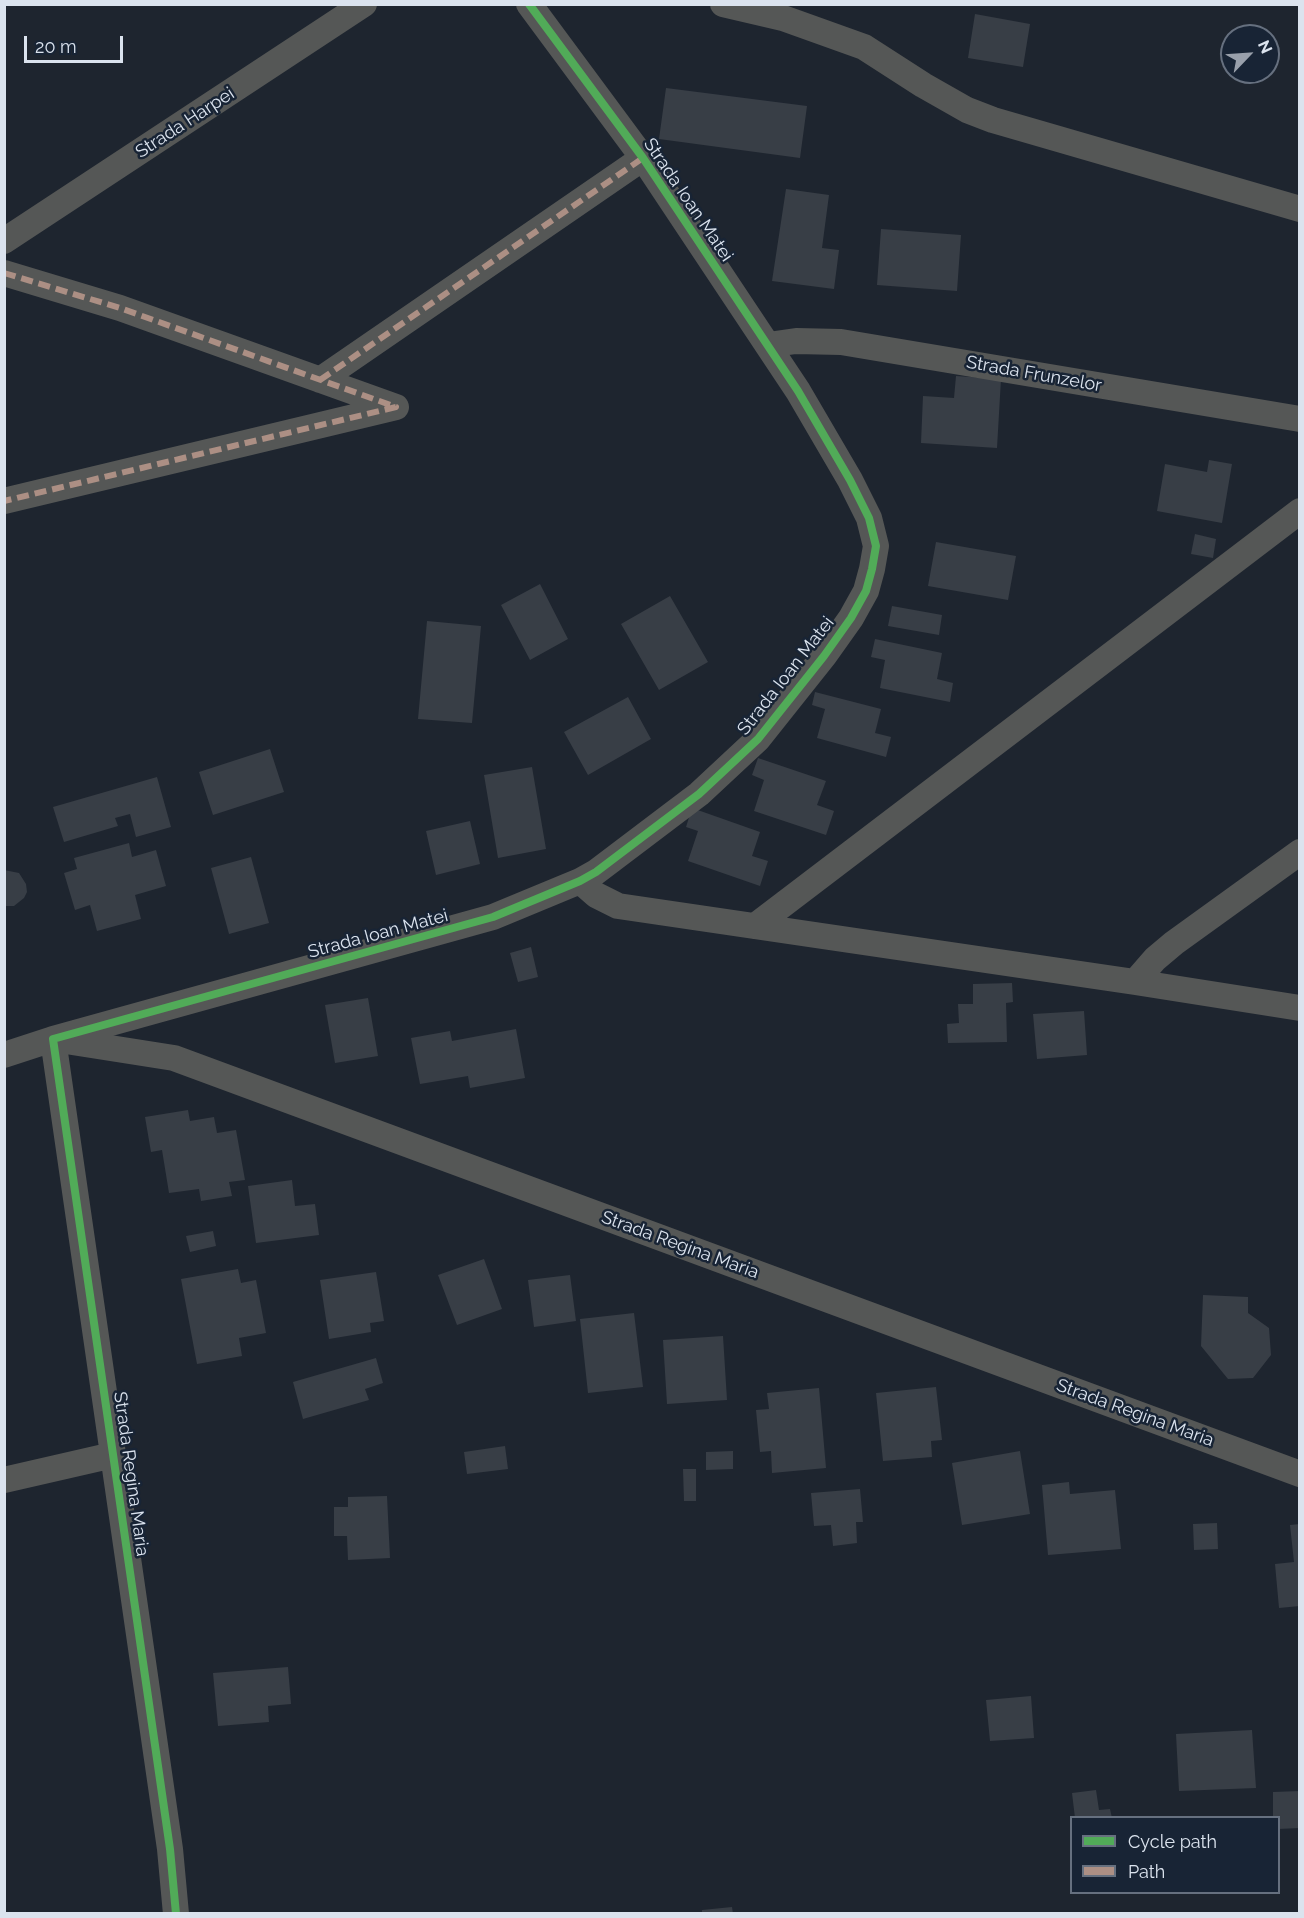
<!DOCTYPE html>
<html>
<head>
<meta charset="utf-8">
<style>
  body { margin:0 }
  #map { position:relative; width:1304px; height:1918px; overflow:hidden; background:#1e252f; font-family:Raleway,sans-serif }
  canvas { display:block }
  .frame { position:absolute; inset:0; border:6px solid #dbe3ee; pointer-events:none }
  .legend { position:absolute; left:1070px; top:1816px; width:210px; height:78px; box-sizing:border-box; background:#182435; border:2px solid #66707f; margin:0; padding:8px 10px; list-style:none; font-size:18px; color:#dbe3ee }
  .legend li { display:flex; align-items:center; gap:12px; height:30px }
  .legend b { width:30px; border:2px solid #66707f }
  .north { position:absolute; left:1220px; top:24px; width:60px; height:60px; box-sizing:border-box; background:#182435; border:2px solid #66707f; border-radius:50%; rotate:65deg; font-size:16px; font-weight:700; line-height:24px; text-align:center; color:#dbe3ee }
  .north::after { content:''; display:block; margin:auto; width:21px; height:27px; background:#99a0ab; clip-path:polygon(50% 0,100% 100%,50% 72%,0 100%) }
  .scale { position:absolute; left:24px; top:36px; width:99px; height:27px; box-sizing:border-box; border:3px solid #dbe3ee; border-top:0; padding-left:8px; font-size:18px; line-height:21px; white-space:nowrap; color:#dbe3ee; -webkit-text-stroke:4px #182435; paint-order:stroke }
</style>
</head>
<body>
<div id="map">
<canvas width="1304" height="1918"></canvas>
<div class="frame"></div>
<ul class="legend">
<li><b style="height:8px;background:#51ab58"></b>Cycle path</li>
<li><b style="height:8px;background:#ac8f84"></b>Path</li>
</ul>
<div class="north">N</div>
<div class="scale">20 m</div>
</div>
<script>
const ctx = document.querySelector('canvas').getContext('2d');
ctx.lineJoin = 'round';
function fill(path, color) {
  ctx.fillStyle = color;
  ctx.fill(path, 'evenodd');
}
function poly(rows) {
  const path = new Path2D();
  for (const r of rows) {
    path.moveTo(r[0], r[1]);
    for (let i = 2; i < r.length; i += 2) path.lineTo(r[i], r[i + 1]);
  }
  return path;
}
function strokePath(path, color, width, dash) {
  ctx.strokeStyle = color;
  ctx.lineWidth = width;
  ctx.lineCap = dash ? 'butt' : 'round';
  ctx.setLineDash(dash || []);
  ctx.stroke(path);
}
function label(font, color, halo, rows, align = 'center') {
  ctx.font = font + ' Raleway,sans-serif';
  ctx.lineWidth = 5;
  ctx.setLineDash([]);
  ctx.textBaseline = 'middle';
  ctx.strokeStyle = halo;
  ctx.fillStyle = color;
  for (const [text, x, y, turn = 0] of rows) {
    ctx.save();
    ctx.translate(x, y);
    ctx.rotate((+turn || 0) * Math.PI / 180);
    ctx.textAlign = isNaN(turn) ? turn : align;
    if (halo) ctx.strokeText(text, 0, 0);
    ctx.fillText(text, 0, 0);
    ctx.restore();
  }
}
fill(poly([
  [975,14,1030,24,1023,67,968,58],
  [666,88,807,106,800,158,659,139],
  [786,189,829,195,822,248,839,250,834,289,772,281],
  [881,229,961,235,957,291,877,285],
  [956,376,1001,379,997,448,921,443,923,396,954,398],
  [1209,460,1232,464,1222,523,1157,511,1165,464,1207,472],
  [1195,534,1216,539,1213,558,1191,554],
  [936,542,1016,556,1008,600,928,586],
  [540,584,568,639,530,660,501,605],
  [670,596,708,662,659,690,621,624],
  [892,606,942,615,939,635,888,626],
  [427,621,481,626,472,723,418,719],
  [875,639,942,653,937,679,953,683,950,702,880,688,885,660,871,657],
  [815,692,881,709,875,733,891,737,886,757,817,738,825,709,812,705],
  [628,697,651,739,588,775,564,732],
  [270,749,284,792,213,815,199,772],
  [758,758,826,781,817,805,834,811,826,835,754,811,764,780,752,775],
  [532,767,546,849,498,858,484,775],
  [157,777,171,827,136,837,130,814,115,818,118,826,64,842,53,807],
  [692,808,760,832,752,856,768,861,760,886,688,861,698,831,686,827],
  [470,821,480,864,436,875,426,831],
  [129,843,132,857,156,850,166,886,135,895,141,919,97,931,90,905,75,910,64,873,77,869,74,858],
  [251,857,269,923,229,934,211,868],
  [4,870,19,873,26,884,27,892,24,898,14,906,4,906],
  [531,947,538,977,518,982,510,953],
  [1012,983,1013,1002,1006,1003,1007,1042,948,1043,947,1024,959,1023,958,1004,973,1004,973,984],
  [368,998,378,1056,335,1063,325,1005],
  [1084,1011,1087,1055,1037,1059,1033,1014],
  [516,1029,525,1078,470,1088,468,1076,420,1084,411,1038,450,1031,452,1041],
  [188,1110,190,1121,214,1117,217,1133,236,1130,245,1180,229,1182,232,1196,201,1201,199,1189,169,1193,162,1150,151,1152,145,1117],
  [292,1180,295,1206,315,1204,319,1235,256,1243,248,1186],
  [213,1231,216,1246,190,1252,186,1236],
  [484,1259,502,1309,457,1325,438,1275],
  [238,1269,241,1283,256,1280,266,1333,239,1338,242,1356,197,1364,181,1279],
  [376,1272,384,1321,370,1323,371,1332,329,1339,320,1280],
  [570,1275,576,1321,534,1327,528,1280],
  [1203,1295,1248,1297,1248,1313,1269,1328,1271,1355,1253,1378,1228,1379,1201,1346],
  [634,1313,643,1387,588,1393,580,1319],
  [723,1336,727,1400,667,1404,663,1340],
  [376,1358,383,1383,365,1389,369,1400,303,1419,293,1382],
  [936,1387,942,1440,931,1441,932,1457,883,1461,876,1393],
  [819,1388,826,1468,772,1473,771,1451,760,1452,756,1410,769,1409,767,1393],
  [505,1446,508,1469,467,1474,464,1452],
  [733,1451,733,1469,706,1470,706,1452],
  [1020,1451,1030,1514,962,1525,952,1463],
  [683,1469,696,1469,696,1501,684,1501],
  [1069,1482,1070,1494,1115,1490,1121,1549,1048,1555,1042,1485],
  [860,1489,863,1522,856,1522,857,1543,833,1546,831,1525,814,1526,811,1493],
  [387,1496,390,1558,348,1560,347,1536,334,1536,334,1507,348,1507,348,1497],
  [1217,1523,1218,1549,1194,1550,1193,1524],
  [1300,1524,1300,1606,1279,1608,1275,1564,1294,1562,1290,1525],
  [288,1667,291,1704,268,1706,269,1722,218,1726,213,1673],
  [1031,1696,1034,1738,990,1741,986,1700],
  [1252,1730,1256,1788,1179,1791,1176,1734],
  [1096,1790,1099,1810,1110,1809,1112,1818,1075,1818,1072,1793],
  [1300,1791,1300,1828,1278,1829,1278,1818,1273,1818,1273,1792],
  [732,1907,733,1914,702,1914,702,1910]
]), '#383e46');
strokePath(poly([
  [723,4,783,18,864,47,923,85,967,110,993,120,1300,209],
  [4,241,364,4],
  [4,273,120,308,396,407,4,501],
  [768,345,796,341,841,342,1300,419],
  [320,380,643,158],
  [580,881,596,895,618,906,1135,982,1300,1008],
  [755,926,1300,511],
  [1135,982,1155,959,1174,943,1300,852],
  [4,1055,53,1039,174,1058,1300,1474],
  [4,1480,113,1455],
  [176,1914,170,1849,53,1039,493,917,580,881,596,872,699,794,758,739,824,656,851,618,866,591,872,569,876,546,869,518,850,480,798,391,643,158,529,4]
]), '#555756', 26);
strokePath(poly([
  [4,273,120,308,396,407,4,501],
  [320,380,643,158]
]), '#ac8f84', 6, [12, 6]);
strokePath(poly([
  [176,1914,170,1849,53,1039,493,917,580,881,596,872,699,794,758,739,824,656,851,618,866,591,872,569,876,546,869,518,850,480,798,391,643,158,529,4]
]), '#51ab58', 8);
label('18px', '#dbe3ee', '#182435', [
  ["Strada Harpei",185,123,-33],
  ["Strada Ioan Matei",688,200,56],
  ["Strada Frunzelor",1034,374,10],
  ["Strada Ioan Matei",786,676,-52],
  ["Strada Ioan Matei",378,934,-15],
  ["Strada Regina Maria",680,1245,20],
  ["Strada Regina Maria",1135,1413,20],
  ["Strada Regina Maria",131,1474,82]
]);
</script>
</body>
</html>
